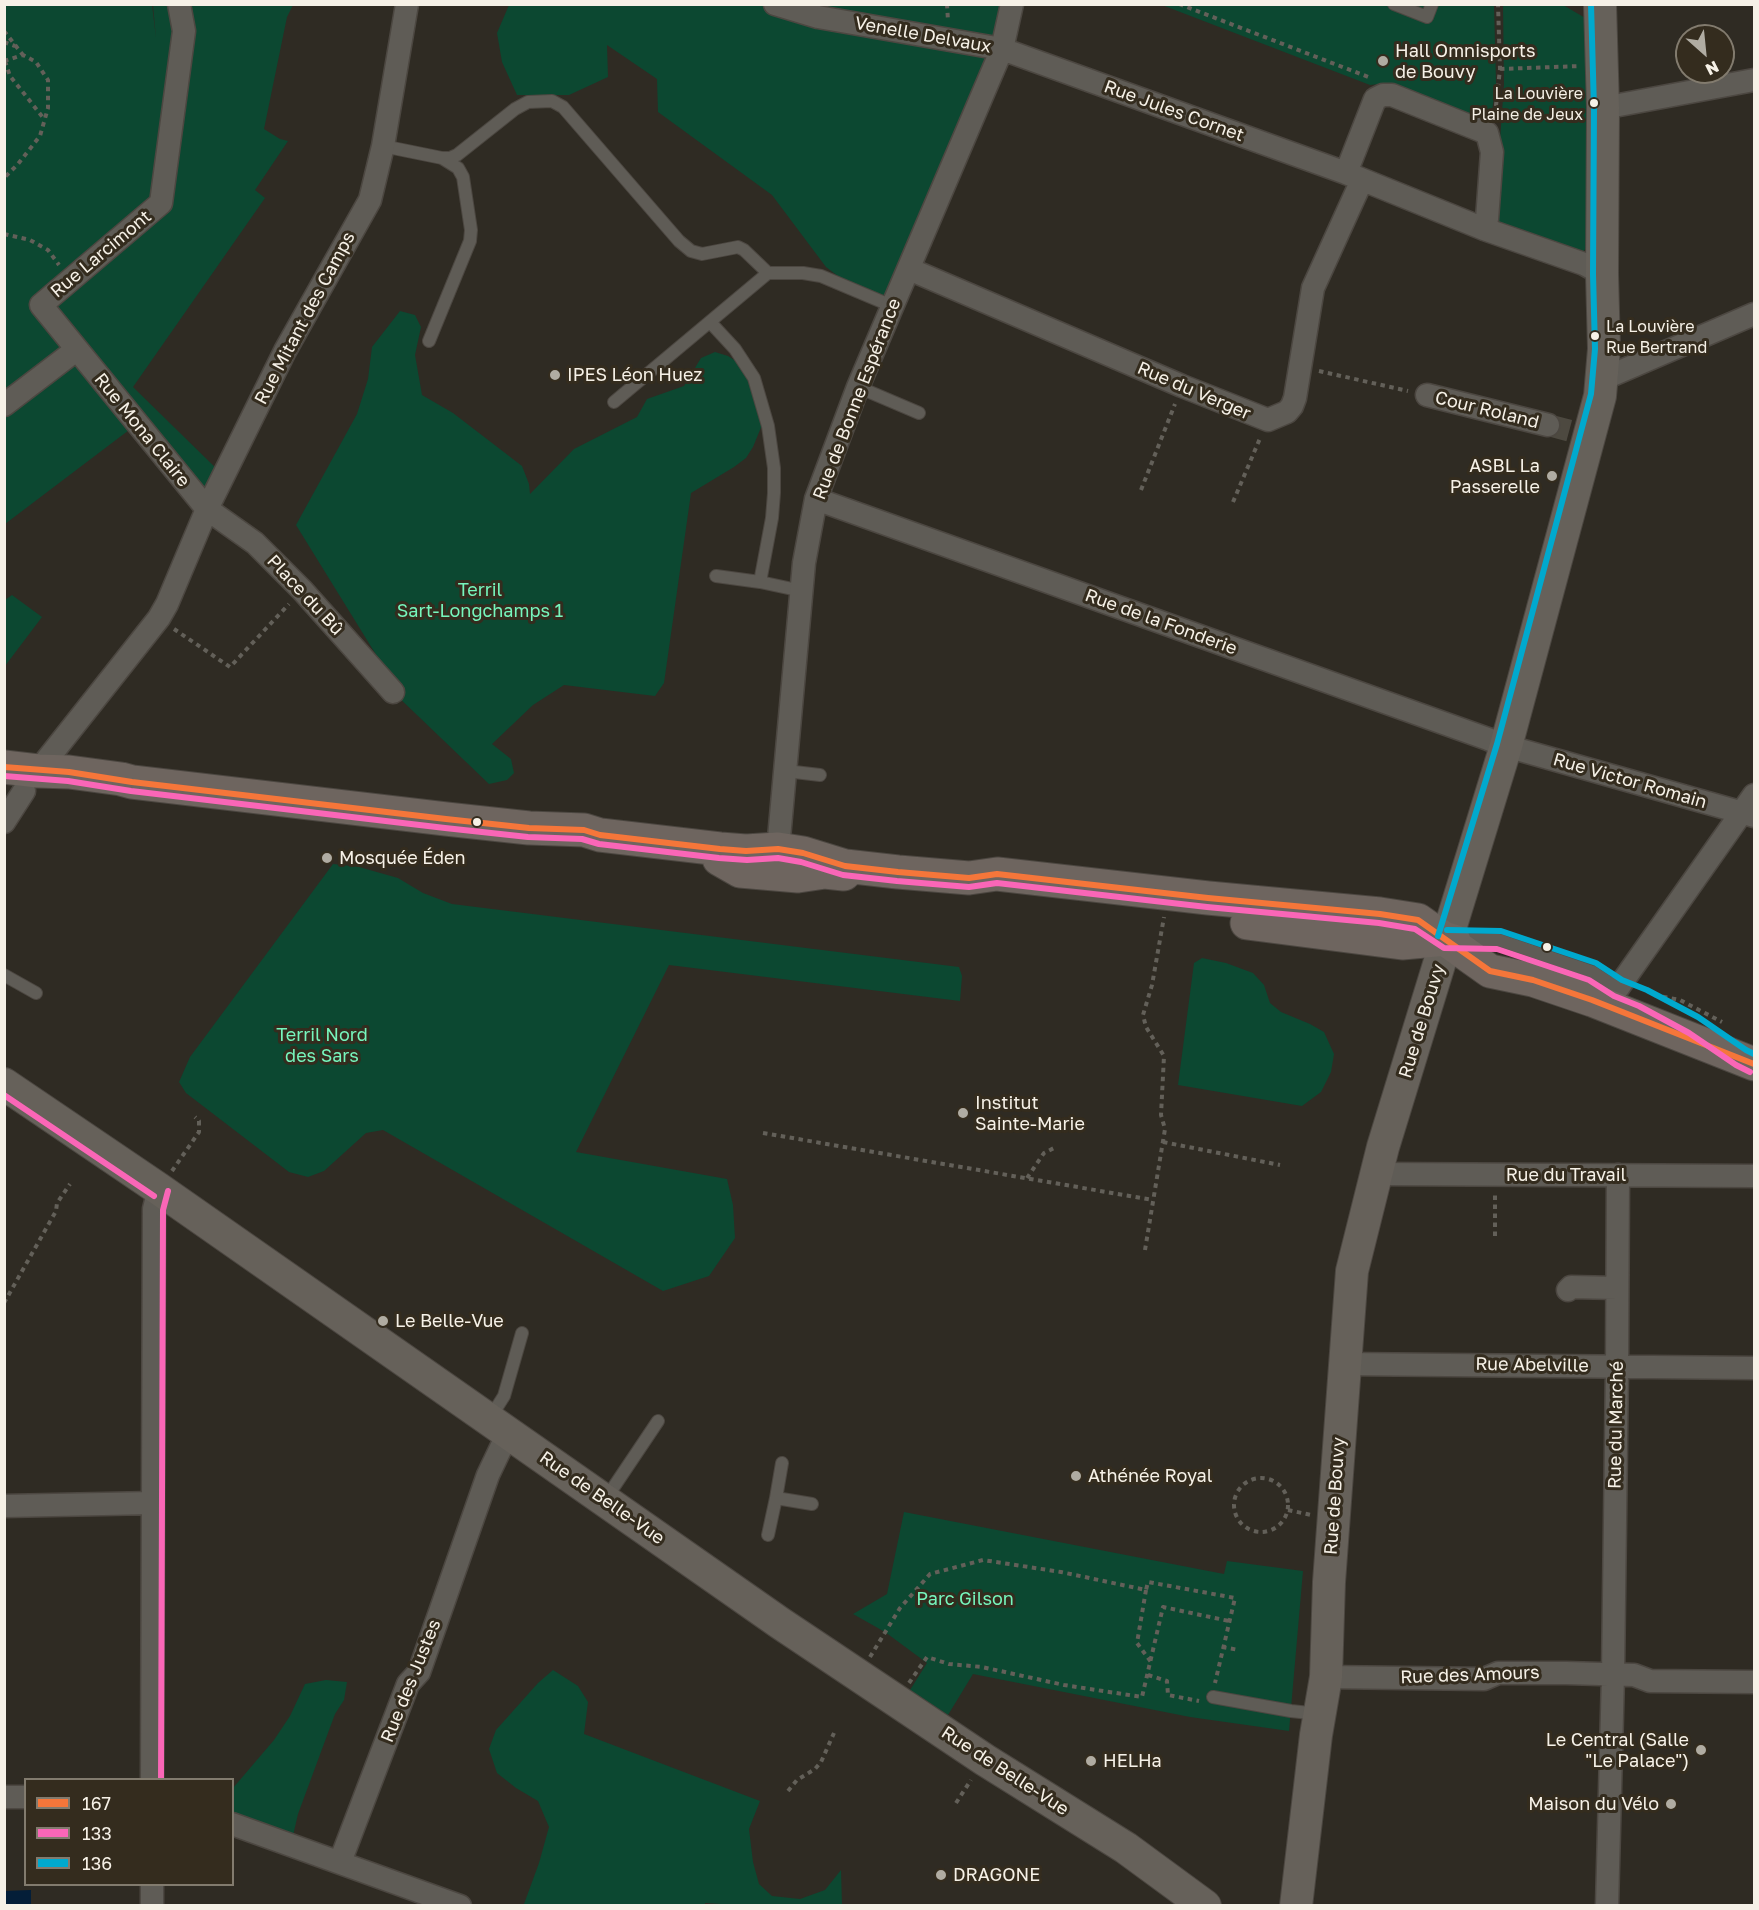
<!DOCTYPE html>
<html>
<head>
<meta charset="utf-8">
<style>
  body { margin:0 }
  #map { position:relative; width:1759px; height:1910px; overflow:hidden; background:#2f2b23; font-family:"Golos Text",sans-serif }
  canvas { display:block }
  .frame { position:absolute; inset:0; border:6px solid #f6f1e7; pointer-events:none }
  .legend { position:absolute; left:24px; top:1778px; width:210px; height:108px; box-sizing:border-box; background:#342c1e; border:2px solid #827b6e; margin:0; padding:8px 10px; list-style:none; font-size:18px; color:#f6f1e7 }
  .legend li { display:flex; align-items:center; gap:12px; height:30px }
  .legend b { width:30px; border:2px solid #827b6e }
  .north { position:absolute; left:1675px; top:24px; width:60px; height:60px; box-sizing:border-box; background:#342c1e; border:2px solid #827b6e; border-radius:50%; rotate:153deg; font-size:16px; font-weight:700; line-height:24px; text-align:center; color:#f6f1e7 }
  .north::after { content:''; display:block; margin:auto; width:21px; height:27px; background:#b0aca2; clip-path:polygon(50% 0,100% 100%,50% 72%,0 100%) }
</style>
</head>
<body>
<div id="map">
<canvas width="1759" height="1910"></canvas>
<div class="frame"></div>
<ul class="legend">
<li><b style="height:8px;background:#f5763a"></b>167</li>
<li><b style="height:8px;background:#fa66b7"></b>133</li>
<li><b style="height:8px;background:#00a9ce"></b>136</li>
</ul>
<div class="north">N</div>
</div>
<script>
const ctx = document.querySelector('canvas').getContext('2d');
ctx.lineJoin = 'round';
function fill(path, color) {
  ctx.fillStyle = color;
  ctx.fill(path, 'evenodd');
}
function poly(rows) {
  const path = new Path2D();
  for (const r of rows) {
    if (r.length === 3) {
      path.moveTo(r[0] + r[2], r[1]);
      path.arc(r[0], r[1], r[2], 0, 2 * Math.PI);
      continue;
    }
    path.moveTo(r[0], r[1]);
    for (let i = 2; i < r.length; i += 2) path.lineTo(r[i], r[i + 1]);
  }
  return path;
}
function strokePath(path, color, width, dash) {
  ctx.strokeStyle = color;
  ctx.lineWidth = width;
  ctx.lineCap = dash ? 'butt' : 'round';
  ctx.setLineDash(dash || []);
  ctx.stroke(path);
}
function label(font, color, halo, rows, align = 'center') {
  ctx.font = font + ' "Golos Text",sans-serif';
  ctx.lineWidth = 6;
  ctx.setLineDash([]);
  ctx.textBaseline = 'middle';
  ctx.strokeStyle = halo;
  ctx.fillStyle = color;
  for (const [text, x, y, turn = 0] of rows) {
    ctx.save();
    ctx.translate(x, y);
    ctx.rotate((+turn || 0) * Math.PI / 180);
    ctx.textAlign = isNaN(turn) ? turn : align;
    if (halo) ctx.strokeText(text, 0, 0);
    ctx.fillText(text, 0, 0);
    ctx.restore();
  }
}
fill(poly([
  [5,5,152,5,156,38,153,5,293,5,287,17,264,129,280,139,288,141,255,190,265,198,133,387,224,476,207,509,137,424,5,524],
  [509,5,1012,5,892,306,855,289,826,267,772,195,658,112,657,79,607,45,608,77,569,95,517,95,502,62,497,33],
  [1162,5,1494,5,1496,83,1490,125,1379,84,1370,85],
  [1503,5,1563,5,1587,19,1588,246,1582,253,1494,225,1504,84],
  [400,311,415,315,421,327,415,355,422,395,453,413,522,466,529,484,530,494,574,449,637,417,647,399,684,386,701,358,715,352,728,356,742,365,754,378,762,425,753,447,746,458,734,467,691,493,664,683,655,696,564,685,533,705,492,744,511,759,514,773,507,780,489,784,393,692,396,687,296,525,357,414,368,379,372,347],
  [12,595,42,617,5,666,5,600],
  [333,864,359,867,398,878,423,893,452,904,959,967,962,976,960,1001,669,965,576,1152,727,1179,733,1205,735,1238,709,1276,663,1291,383,1130,366,1133,324,1171,308,1177,289,1172,186,1093,179,1082,190,1057],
  [1202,958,1226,963,1253,973,1264,985,1270,1003,1281,1012,1310,1024,1324,1032,1334,1054,1331,1072,1321,1092,1302,1106,1178,1085,1194,963],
  [904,1512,1224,1574,1227,1561,1303,1571,1289,1731,1190,1717,973,1674,948,1715,910,1690,927,1663,885,1632,853,1614,887,1594],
  [553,1670,578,1686,588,1702,584,1734,760,1801,749,1829,753,1862,759,1884,772,1896,800,1899,825,1890,841,1870,842,1905,753,1906,705,1903,705,1905,527,1906,524,1904,539,1863,549,1827,538,1801,516,1788,497,1773,489,1749,496,1730,538,1683],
  [326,1680,347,1682,344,1700,335,1714,298,1814,292,1840,233,1819,233,1788,274,1740,290,1716,305,1684]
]), '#0c4831');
fill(poly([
  [31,1890,31,1904,5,1905,5,1891]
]), '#041e38');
strokePath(poly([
  [1548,425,1574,432]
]), '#4d4940', 22, [22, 11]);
const lane = poly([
  [1394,4,1427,17,1432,4],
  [383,146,442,158,450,158,457,155,515,109,528,102,552,101,563,107,679,241,691,251,702,254,738,247,744,250,768,273,803,273,821,276,892,306],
  [710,322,735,349,754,378,768,426,774,468,774,493,772,518,760,582,802,591],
  [429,341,470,241,471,230,463,177,458,168,442,158],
  [858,387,919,413],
  [614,402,768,273],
  [716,576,760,582],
  [786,771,820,775],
  [1458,939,1499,940,1593,972,1618,988],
  [4,975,36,993],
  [490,1418,504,1396,522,1333],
  [776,1498,782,1463],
  [605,1500,658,1421],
  [768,1535,776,1498,812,1504],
  [1213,1697,1291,1711,1319,1714]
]);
const street = poly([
  [179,4,184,31,161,203,41,305,207,509,255,543,302,590,393,692],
  [775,4,818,17,1002,49,1346,173,1484,229,1584,264,1602,274],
  [1603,108,1754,80],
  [1346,173,1375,99,1383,95,1392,95,1487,133,1492,152,1487,219,1484,229],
  [909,269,1182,386,1268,420,1287,412,1292,406,1295,398,1313,288,1362,180],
  [1603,379,1754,314],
  [1427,395,1548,425],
  [4,405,76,350],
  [816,499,1488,739,1506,746,1754,816],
  [38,771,159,618,167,604,207,509,285,351,370,200,383,146,407,4],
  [4,822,24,791],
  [769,859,778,849,804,563,816,499,858,387,1002,49,1012,4],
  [1592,1000,1618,988,1754,795],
  [1377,1174,1754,1176],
  [1568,1290,1571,1287,1617,1288],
  [1345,1364,1754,1368],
  [4,1506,153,1503],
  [1326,1677,1484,1679,1498,1673,1566,1673,1634,1675,1650,1681,1754,1682],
  [152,1780,154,1209,159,1189],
  [4,1797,26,1797],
  [232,1824,460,1906],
  [340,1862,408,1684,419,1672,488,1475,508,1433],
  [152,1906,152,1884],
  [1607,1906,1613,1675,1617,1366,1618,1175]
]);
const secondary = poly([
  [4,1084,159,1189,780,1623,985,1760,1126,1848,1205,1906],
  [1296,1906,1316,1735,1326,1677,1329,1582,1352,1271,1383,1147,1506,746,1600,396,1604,349,1602,274,1603,108,1600,4]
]);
const primary = poly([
  [4,767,38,771,69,772,121,779,132,782,446,819,529,828,584,830,600,835,720,849,746,851,778,849,803,853,845,866,898,872,969,878,997,874,1208,898,1380,914,1418,920,1490,971,1533,980,1592,1000,1754,1064],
  [719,859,740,871,798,876,825,872,844,874],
  [1247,923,1402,943,1447,939,1454,941]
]);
strokePath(lane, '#4c4741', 14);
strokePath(street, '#4c4741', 25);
strokePath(secondary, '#4c4741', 34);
strokePath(primary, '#4c4741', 35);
strokePath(poly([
  [947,4,948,21],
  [1179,4,1371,78],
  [4,31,23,55],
  [4,42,15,46],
  [4,61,23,55,36,62,48,80,48,108,40,136,18,164,4,178],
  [5,61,10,76,45,120],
  [1500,69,1580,66],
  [1495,115,1500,69,1498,4],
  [4,234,30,240,48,250,59,265],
  [1319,371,1408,391],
  [1141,490,1175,404],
  [1233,502,1261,436],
  [174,629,230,667,289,604],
  [1654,995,1680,1000,1722,1022],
  [763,1133,1153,1200],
  [1163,1142,1280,1165],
  [172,1171,199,1132,199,1121,195,1117],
  [1027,1178,1044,1153,1056,1147],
  [1495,1236,1495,1192],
  [1145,1250,1165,1129,1161,1115,1164,1056,1146,1027,1143,1015,1152,985,1164,917],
  [4,1303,56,1211,57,1203,70,1184],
  [1261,1505,27],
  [1288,1510,1311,1515],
  [1146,1590,1137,1643,1151,1662],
  [1222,1647,1239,1650],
  [870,1657,900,1608,930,1574,983,1560,1061,1572,1146,1590,1148,1582,1235,1598,1215,1683],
  [1148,1675,1167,1681,1168,1695,1199,1701],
  [909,1683,927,1657,949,1664,982,1667,1064,1685,1142,1697,1163,1607,1229,1621],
  [788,1791,797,1780,815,1769,821,1762,834,1733],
  [956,1803,971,1780]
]), '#636059', 4, [4.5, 4.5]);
strokePath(lane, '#5f5c56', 12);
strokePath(street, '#5f5c56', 22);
strokePath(secondary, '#66615a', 32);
strokePath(primary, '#6e655f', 33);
strokePath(poly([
  [4,767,69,772,132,782,446,819,529,828,584,830,600,835,720,849,746,851,778,849,803,853,845,866,898,872,969,878,997,874,1208,898,1380,914,1418,920,1490,971,1533,980,1592,1000,1754,1064]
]), '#f5763a', 6);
strokePath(poly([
  [4,776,68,781,131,791,445,828,528,837,582,839,599,844,719,858,747,860,778,858,801,862,843,875,897,881,969,887,997,883,1207,907,1379,923,1415,929,1444,948,1497,949,1589,980,1614,996,1639,1006,1689,1033,1736,1065,1750,1072],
  [4,1095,154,1196],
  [161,1780,163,1210,168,1191]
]), '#fa66b7', 6);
strokePath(poly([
  [1447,930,1501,931,1596,963,1622,980,1647,990,1698,1017,1746,1050,1754,1054],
  [1438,936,1497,744,1591,394,1595,349,1593,274,1594,108,1591,4]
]), '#00a9ce', 6);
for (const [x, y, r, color] of [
  [1383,61,6,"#b0aca2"],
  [1594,103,5,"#f6f1e7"],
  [1595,336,5,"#f6f1e7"],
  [555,375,6,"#b0aca2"],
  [1552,476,6,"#b0aca2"],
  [477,822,5,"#f6f1e7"],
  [327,858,6,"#b0aca2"],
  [1547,947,5,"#f6f1e7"],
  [963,1113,6,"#b0aca2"],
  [383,1321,6,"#b0aca2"],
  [1076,1476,6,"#b0aca2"],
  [1701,1750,6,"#b0aca2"],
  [1091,1761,6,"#b0aca2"],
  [1671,1804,6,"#b0aca2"],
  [941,1875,6,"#b0aca2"]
]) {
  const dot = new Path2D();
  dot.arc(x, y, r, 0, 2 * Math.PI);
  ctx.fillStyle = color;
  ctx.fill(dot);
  strokePath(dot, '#342c1e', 2);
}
label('16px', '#f6f1e7', '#342c1e', [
  ["La Louvière",1583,94],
  ["Plaine de Jeux",1583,115],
  ["La Louvière",1606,327,"left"],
  ["Rue Bertrand",1606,348,"left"]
], 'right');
label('18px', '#f6f1e7', '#342c1e', [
  ["Venelle Delvaux",923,35,10],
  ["Rue Jules Cornet",1174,111,20],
  ["Rue Larcimont",101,254,-40],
  ["Rue Mitant des Camps",305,318,-62],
  ["Rue du Verger",1194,391,23],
  ["Rue de Bonne Espérance",857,399,-69],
  ["Cour Roland",1487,410,14],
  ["Rue Mona Claire",142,430,51],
  ["Place du Bû",305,595,47],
  ["Rue de la Fonderie",1161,622,20],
  ["Rue Victor Romain",1630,781,16],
  ["Rue de Bouvy",1422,1021,-73],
  ["Rue du Travail",1566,1175],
  ["Rue Abelville",1532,1365,1],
  ["Rue du Marché",1616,1425,-89],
  ["Rue de Bouvy",1335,1496,-86],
  ["Rue de Belle-Vue",602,1498,35],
  ["Rue des Amours",1470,1675,-2],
  ["Rue des Justes",411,1681,-68],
  ["Rue de Belle-Vue",1005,1771,33]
]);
label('18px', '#f6f1e7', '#342c1e', [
  ["Hall Omnisports",1395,51],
  ["de Bouvy",1395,72],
  ["IPES Léon Huez",567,375],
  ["ASBL La",1540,466,"right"],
  ["Passerelle",1540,487,"right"],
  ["Mosquée Éden",339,858],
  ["Institut",975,1103],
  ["Sainte-Marie",975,1124],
  ["Le Belle-Vue",395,1321],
  ["Athénée Royal",1088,1476],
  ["Le Central (Salle",1689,1740,"right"],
  ["\"Le Palace\")",1689,1761,"right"],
  ["HELHa",1103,1761],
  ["Maison du Vélo",1659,1804,"right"],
  ["DRAGONE",953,1875]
], 'left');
label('18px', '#76f6bd', '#342c1e', [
  ["Terril",480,590],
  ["Sart-Longchamps 1",480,611],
  ["Terril Nord",322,1035],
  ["des Sars",322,1056],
  ["Parc Gilson",965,1599]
]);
</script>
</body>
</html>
